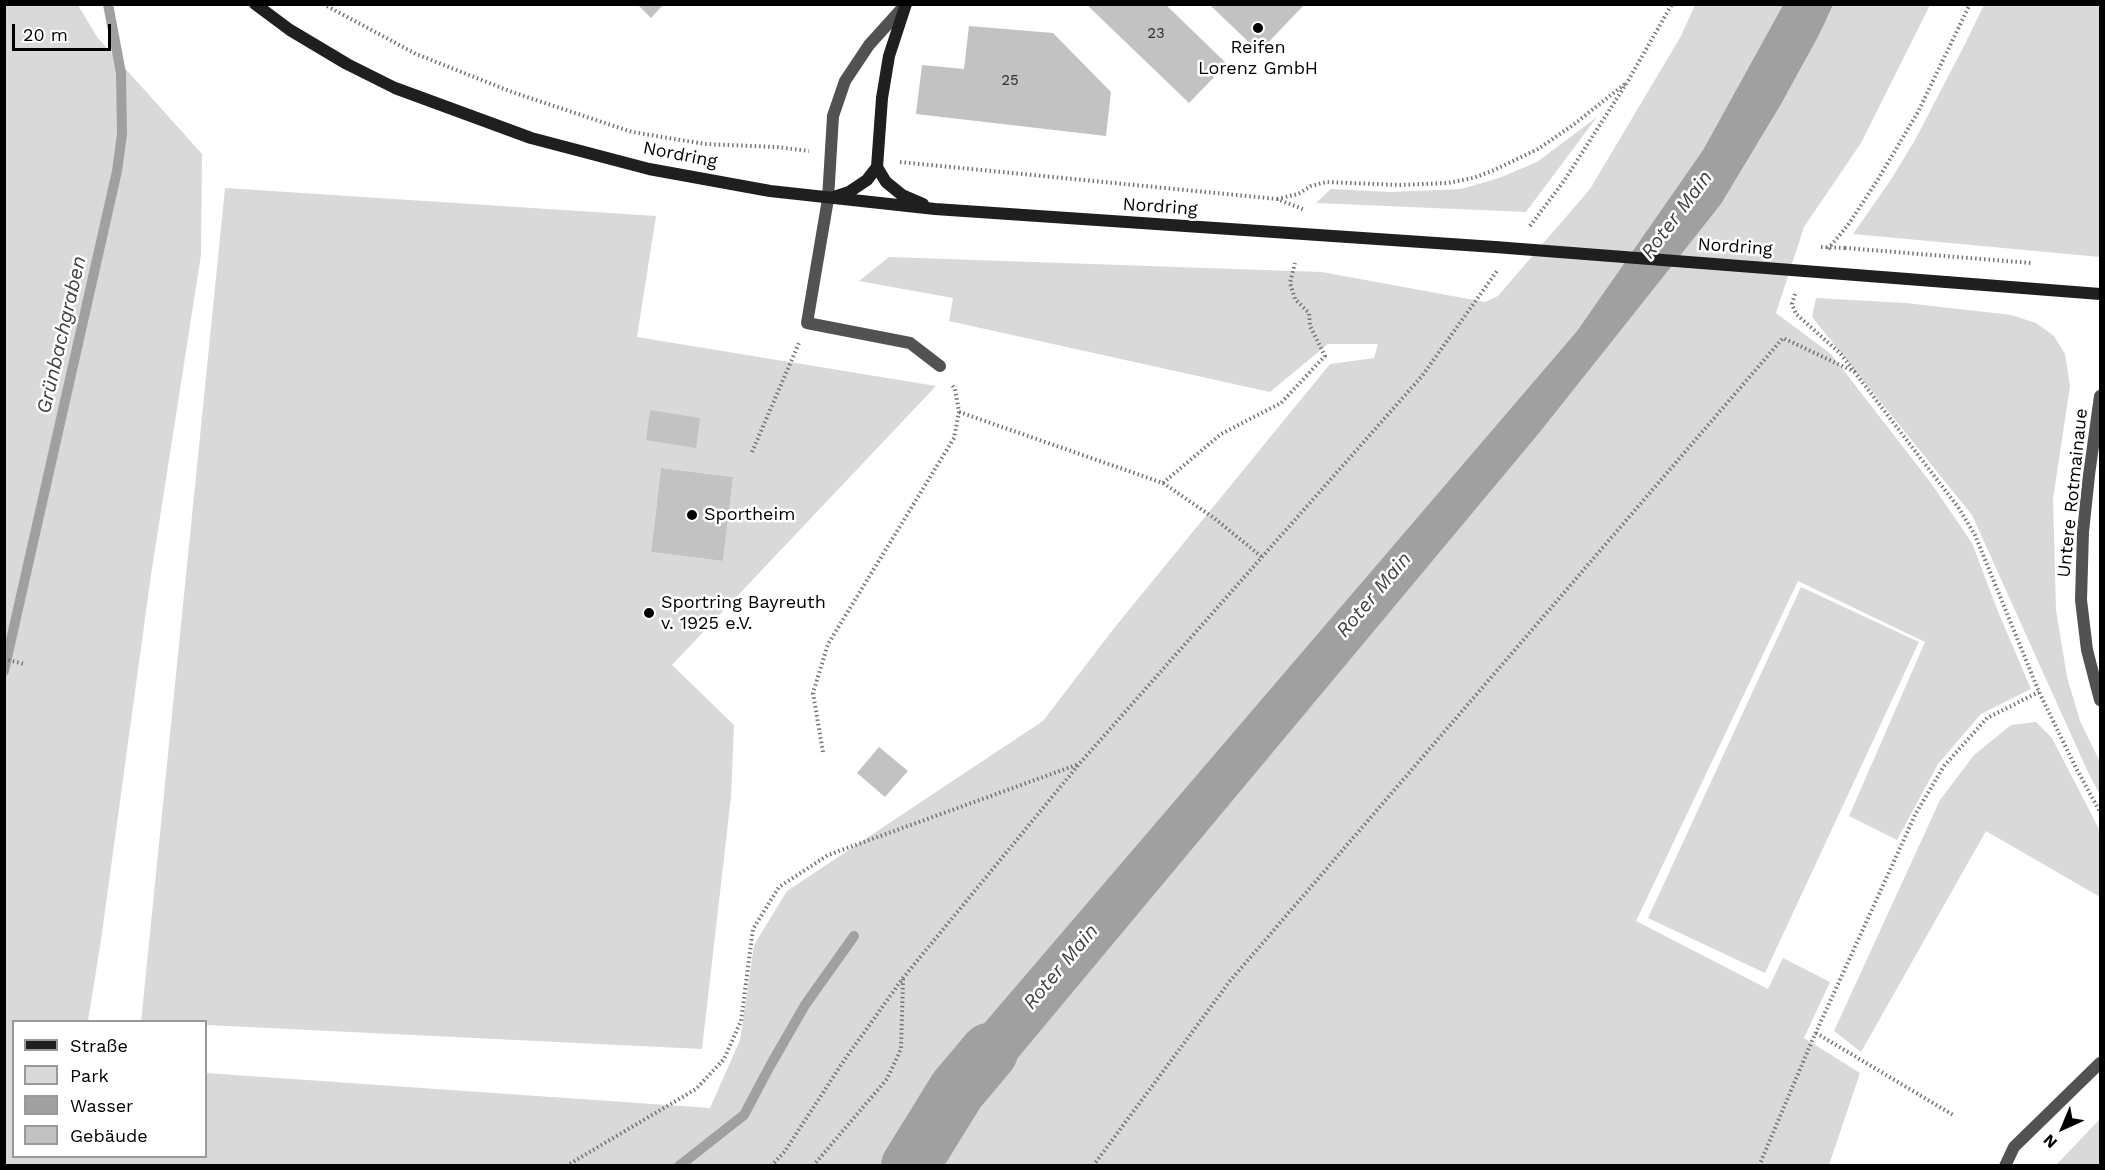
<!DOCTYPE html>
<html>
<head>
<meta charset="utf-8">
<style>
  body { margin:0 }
  #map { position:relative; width:2105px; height:1170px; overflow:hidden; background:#fff; font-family:"Work Sans",sans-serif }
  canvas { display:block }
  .frame { position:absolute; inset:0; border:6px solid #000; pointer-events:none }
  .legend { position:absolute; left:12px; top:1020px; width:195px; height:138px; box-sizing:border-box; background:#fff; border:2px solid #999; margin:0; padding:8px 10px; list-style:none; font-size:18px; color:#000 }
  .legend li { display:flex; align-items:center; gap:12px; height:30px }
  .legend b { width:30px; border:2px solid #999 }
  .north { position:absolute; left:2033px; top:1098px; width:60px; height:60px; -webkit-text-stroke:4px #fff; paint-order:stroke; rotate:224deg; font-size:16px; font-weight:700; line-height:24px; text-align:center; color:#000 }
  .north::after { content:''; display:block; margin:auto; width:21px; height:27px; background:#000; clip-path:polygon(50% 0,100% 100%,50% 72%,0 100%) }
  .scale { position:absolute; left:12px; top:24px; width:99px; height:27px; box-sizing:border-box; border:3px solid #000; border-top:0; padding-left:8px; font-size:18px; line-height:21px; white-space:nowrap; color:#000; -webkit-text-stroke:4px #fff; paint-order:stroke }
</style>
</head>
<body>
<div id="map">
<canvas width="2105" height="1170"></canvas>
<div class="frame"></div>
<ul class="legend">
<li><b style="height:8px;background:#1f1f1f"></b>Straße</li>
<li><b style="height:16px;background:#d9d9d9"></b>Park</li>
<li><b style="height:16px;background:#a0a0a0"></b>Wasser</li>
<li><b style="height:16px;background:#c2c2c2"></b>Gebäude</li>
</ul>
<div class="north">N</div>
<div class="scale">20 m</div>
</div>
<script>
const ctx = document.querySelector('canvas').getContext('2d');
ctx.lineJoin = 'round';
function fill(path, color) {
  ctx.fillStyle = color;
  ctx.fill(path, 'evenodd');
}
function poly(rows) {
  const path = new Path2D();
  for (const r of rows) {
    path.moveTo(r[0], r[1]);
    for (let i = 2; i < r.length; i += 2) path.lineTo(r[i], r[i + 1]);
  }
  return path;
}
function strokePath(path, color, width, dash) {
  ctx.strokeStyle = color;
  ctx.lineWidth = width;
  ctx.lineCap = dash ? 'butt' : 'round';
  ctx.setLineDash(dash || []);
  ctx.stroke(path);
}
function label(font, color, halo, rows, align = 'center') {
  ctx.font = font + ' "Work Sans",sans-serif';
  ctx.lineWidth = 5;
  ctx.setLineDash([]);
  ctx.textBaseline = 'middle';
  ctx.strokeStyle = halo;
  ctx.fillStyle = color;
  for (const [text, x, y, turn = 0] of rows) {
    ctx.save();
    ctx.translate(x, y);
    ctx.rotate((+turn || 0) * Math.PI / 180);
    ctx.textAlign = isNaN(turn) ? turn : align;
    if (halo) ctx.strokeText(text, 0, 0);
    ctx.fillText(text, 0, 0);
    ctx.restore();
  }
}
fill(poly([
  [5,5,78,5,97,37,202,154,201,255,151,575,101,940,88,1021,14,1022,14,1156,206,1156,206,1073,710,1108,740,1040,754,945,787,891,1043,721,1115,627,1330,364,1374,358,1378,344,1328,344,1270,392,949,321,953,298,859,281,889,257,1322,272,1485,302,1498,296,1590,189,1681,36,1695,5,1783,5,1703,150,1577,331,945,1069,919,1119,917,1126,972,1120,971,1114,1721,204,1780,106,1819,35,1833,5,1930,5,1861,143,1804,227,1776,313,1831,354,1931,483,1972,543,1999,614,2031,689,1981,714,1938,764,1897,840,1849,816,1925,642,1798,581,1636,921,1768,989,1783,958,1830,982,1804,1038,1860,1073,1829,1165,5,1166],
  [1984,5,2100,5,2100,257,1853,234,1890,181,1915,140,1963,48],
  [1597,117,1526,212,1316,203,1331,189,1390,192,1461,189,1499,178,1537,162],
  [225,188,656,216,637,337,936,386,672,665,734,725,731,797,702,1049,206,1025,206,1022,141,1022],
  [661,468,733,477,723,561,651,552],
  [1816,298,1906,303,2011,315,2036,323,2054,336,2065,354,2070,386,2053,499,2056,610,2067,677,2080,721,2100,762,2100,795,2087,770,1972,515,1812,317],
  [1801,587,1919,642,1765,973,1648,918],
  [2036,722,2052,738,2100,831,2100,897,1986,831,1861,1052,1834,1031,1940,800,1974,755,2011,725],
  [2100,1119,2100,1165,2056,1165]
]), '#d9d9d9');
fill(poly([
  [1783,5,1833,5,1819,35,1780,106,1721,204,1539,433,971,1114,919,1119,945,1069,1577,331,1703,150]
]), '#a0a0a0');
strokePath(poly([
  [4,671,117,171,122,134,121,73,108,4],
  [679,1166,744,1115,770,1066,805,1005,854,936]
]), '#a0a0a0', 10);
strokePath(poly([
  [910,1166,957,1090,989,1052]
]), '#a0a0a0', 58);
fill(poly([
  [637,4,664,4,651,18],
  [1086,4,1165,4,1227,64,1189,103],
  [1209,4,1305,4,1259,52],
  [969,26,1053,33,1111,92,1106,136,916,114,922,65,964,69],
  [650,410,700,418,696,448,646,440],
  [661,468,733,477,723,561,651,552],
  [879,747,908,771,885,797,857,773]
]), '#c2c2c2');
strokePath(poly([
  [323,4,416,54,512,92,632,132,705,144,777,147,809,151],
  [900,162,1277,199,1305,210],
  [1277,199,1298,194,1311,186,1326,182,1400,185,1448,183,1473,178,1492,171,1538,149,1573,125,1625,84],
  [1530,226,1564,181,1628,81,1672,4],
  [1845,248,2031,263],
  [1828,249,1848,225,1877,181,1918,112,1970,4],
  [1795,294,1792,304,1796,314,1840,353,1958,507,1975,535,2039,692,2075,766,2100,812],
  [959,412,1163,483,1214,518,1262,557],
  [752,452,799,343],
  [1163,483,1221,434,1281,403,1325,356,1310,326,1309,313,1295,299,1290,283,1295,263],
  [4,659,24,664],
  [823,752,813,693,828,644,954,438,959,412,955,389,952,385],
  [1816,1033,1953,1115],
  [566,1166,696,1089,724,1059,741,1021,753,929,779,887,828,855,1079,764],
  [771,1166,785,1151,843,1062,903,978,1080,763,1422,376,1497,271],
  [813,1166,887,1079,901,1049,903,979],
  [1093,1166,1230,981,1783,338,1857,373],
  [1759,1166,1812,1041,1916,813,1944,766,1987,718,2039,692]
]), '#747474', 4, [1.5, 3]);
strokePath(poly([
  [828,199,807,323,910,343,940,366]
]), '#525252', 12);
strokePath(poly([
  [828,199,833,116,845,81,869,45,906,4],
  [2100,396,2089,475,2083,532,2081,600,2087,650,2100,700],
  [2005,1166,2014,1147,2100,1063]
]), '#525252', 12);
strokePath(poly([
  [255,4,290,30,347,64,395,88,531,138,649,169,770,191,935,209,1495,247],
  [877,167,886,182,902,195,923,204],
  [834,197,849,192,867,180,877,167,882,98,889,56,906,4],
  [1946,282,2100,294]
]), '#1f1f1f', 12);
strokePath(poly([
  [1821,247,1845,248]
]), '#747474', 4, [1.5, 3]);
strokePath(poly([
  [1495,247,1946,282]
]), '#1f1f1f', 12);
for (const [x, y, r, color] of [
  [1258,28,6,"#000"],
  [692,515,6,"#000"],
  [649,613,6,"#000"]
]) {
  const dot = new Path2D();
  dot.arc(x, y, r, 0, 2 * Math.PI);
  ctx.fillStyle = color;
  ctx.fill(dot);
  strokePath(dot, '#fff', 2);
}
label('15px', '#303030', null, [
  ["23",1156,34],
  ["25",1010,81]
]);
label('18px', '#000', '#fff', [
  ["Reifen",1258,48,"center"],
  ["Lorenz GmbH",1258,69,"center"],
  ["Sportheim",704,515],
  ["Sportring Bayreuth",661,603],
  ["v. 1925 e.V.",661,624]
], 'left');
label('18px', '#000', '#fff', [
  ["Nordring",680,155,11],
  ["Nordring",1160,207,4],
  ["Nordring",1735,247,4],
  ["Untere Rotmainaue",2073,493,-84]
]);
label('italic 20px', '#414141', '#fff', [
  ["Roter Main",1677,215,-53],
  ["Grünbachgraben",62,335,-77],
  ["Roter Main",1374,595,-50],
  ["Roter Main",1061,967,-50]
]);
</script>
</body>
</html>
